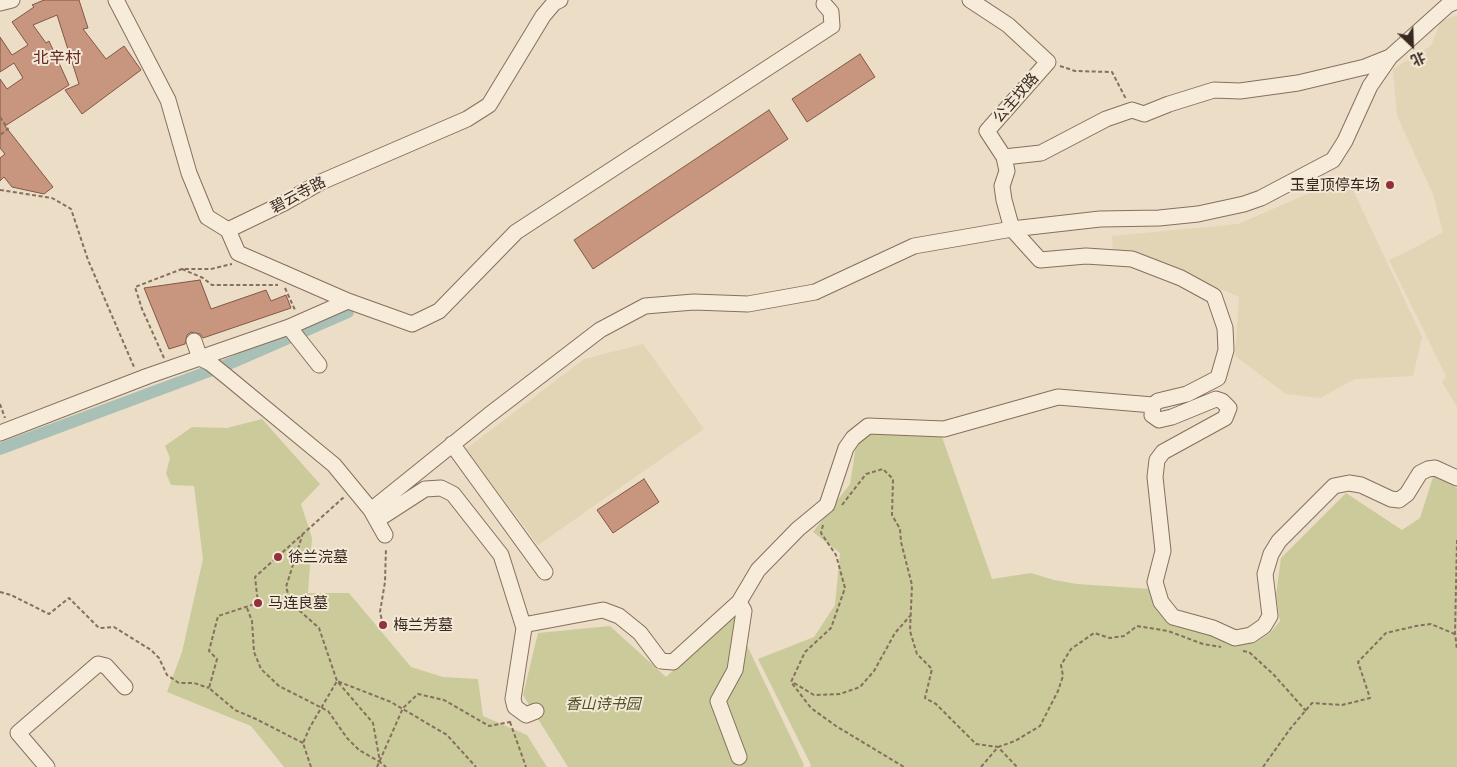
<!DOCTYPE html>
<html>
<head>
<meta charset="utf-8">
<style>
  body { margin:0 }
  #map { position:relative; width:1457px; height:767px; overflow:hidden; background:#ecddc7; font-family:"Crimson Pro","Noto Sans SC",serif }
  canvas { display:block }
  .north { position:absolute; left:1387px; top:20px; width:50px; height:50px; -webkit-text-stroke:4px #f4e8d6; paint-order:stroke; rotate:156deg; font-size:14px; font-weight:700; line-height:20px; text-align:center; color:#382920 }
  .north::after { content:''; display:block; margin:auto; width:18px; height:22px; background:#382920; clip-path:polygon(50% 0,100% 100%,50% 72%,0 100%) }
</style>
</head>
<body>
<div id="map">
<canvas width="1457" height="767"></canvas>
<div class="north">北</div>
</div>
<script>
const ctx = document.querySelector('canvas').getContext('2d');
ctx.lineJoin = 'round';
function fill(path, color) {
  ctx.fillStyle = color;
  ctx.fill(path, 'evenodd');
}
function poly(rows) {
  const path = new Path2D();
  for (const r of rows) {
    path.moveTo(r[0], r[1]);
    for (let i = 2; i < r.length; i += 2) path.lineTo(r[i], r[i + 1]);
  }
  return path;
}
function strokePath(path, color, width, dash) {
  ctx.strokeStyle = color;
  ctx.lineWidth = width;
  ctx.lineCap = dash ? 'butt' : 'round';
  ctx.setLineDash(dash || []);
  ctx.stroke(path);
}
function label(font, color, halo, rows, align = 'center') {
  ctx.font = font + ' "Crimson Pro","Noto Sans SC",serif';
  ctx.lineWidth = 4;
  ctx.setLineDash([]);
  ctx.textBaseline = 'middle';
  ctx.strokeStyle = halo;
  ctx.fillStyle = color;
  for (const [text, x, y, turn = 0] of rows) {
    ctx.save();
    ctx.translate(x, y);
    ctx.rotate((+turn || 0) * Math.PI / 180);
    ctx.textAlign = isNaN(turn) ? turn : align;
    if (halo) ctx.strokeText(text, 0, 0);
    ctx.fillText(text, 0, 0);
    ctx.restore();
  }
}
fill(poly([
  [1457,15,1457,407,1442,382,1446,376,1389,260,1412,249,1443,232,1433,194,1397,116,1393,69,1431,46,1441,21],
  [1347,177,1422,337,1413,376,1355,379,1320,398,1286,394,1235,356,1239,297,1146,256,1113,255,1112,236,1238,224],
  [643,344,704,429,538,545,466,449,584,359]
]), '#e1d5b5');
fill(poly([
  [262,419,320,484,301,504,312,538,308,593,349,593,411,667,443,677,478,679,483,716,527,735,547,767,284,767,251,726,167,692,182,652,203,559,194,486,171,485,166,473,170,458,165,446,192,427,227,428],
  [870,431,942,437,992,579,1031,573,1054,580,1077,584,1151,589,1159,610,1232,643,1255,643,1270,633,1280,621,1276,595,1281,558,1346,493,1402,530,1420,518,1434,474,1457,488,1457,767,809,767,811,765,758,659,814,637,835,605,840,553,813,532,850,484,857,439],
  [733,616,804,765,803,767,568,767,523,695,538,633,610,626,666,677]
]), '#caca9b');
strokePath(poly([
  [0,449,231,363,348,312]
]), '#a8c0b6', 12);
const building = poly([
  [44,0,79,0,88,28,83,29,106,59,124,46,141,70,82,114,65,90,79,84,57,15,33,25,46,43,49,41,69,85,5,126,53,187,44,194,12,187,4,177,0,181,0,158,5,154,0,148,0,79,7,89,23,78,14,63,0,72,0,37,12,55,28,45,12,22,34,7,32,5,44,0],
  [860,54,875,77,807,122,792,99,860,54],
  [769,110,788,139,593,269,574,240,769,110],
  [200,280,211,309,266,290,271,301,286,295,291,308,203,338,200,334,191,332,187,335,185,344,169,349,144,288,200,280],
  [644,479,659,502,613,533,597,510,644,479]
]);
fill(building, '#c8957f');
strokePath(building, '#845644', 1);
const minor = poly([
  [116,0,168,100,189,173,207,217,228,230,284,203,321,182,467,119,489,105,543,16,554,3,560,0],
  [970,0,1008,25,1048,62,987,131,1004,157,1007,171,1002,186,1004,200,1012,229,1040,260,1086,256,1132,259,1181,278,1214,296,1225,328,1226,350,1218,378,1187,394,1158,401,1153,405,1152,415,1159,420,1172,417,1216,399,1222,401,1229,408,1225,418,1163,452,1157,460,1155,477,1163,551,1155,582,1161,602,1173,617,1213,628,1235,638,1251,635,1264,626,1270,616,1265,574,1271,554,1279,541,1334,486,1349,483,1361,485,1391,499,1399,500,1407,494,1420,473,1428,469,1435,468,1457,478],
  [0,3,12,0],
  [1004,157,1041,153,1106,119,1132,110,1144,114,1169,104,1214,90,1240,91,1298,83,1365,67,1390,57],
  [228,230,238,253,348,301],
  [289,327,319,365],
  [194,341,200,358,210,363,225,375,334,465,371,510,385,535],
  [0,433,148,376,289,327,348,301,412,324,439,311,516,232,832,26,831,12,824,4],
  [452,444,545,572],
  [371,510,489,415,600,330,645,306,694,302,748,304,815,292,914,246,1012,229,1100,219,1159,218,1198,214,1244,204,1261,198,1333,160,1345,141,1370,86,1390,57,1448,5,1457,1],
  [377,520,425,489,441,488,453,494,501,555,524,628,513,699,515,707,526,715,536,711],
  [739,602,744,611,735,670,718,701,739,757],
  [523,625,603,610,619,616,640,633,661,661,673,662,739,602,758,570,798,529,827,505,846,448,853,438,868,426,944,429,1058,397,1153,405],
  [47,767,18,733,98,664,106,666,125,687]
]);
strokePath(minor, '#876f5d', 17);
strokePath(poly([
  [1060,66,1075,71,1112,72,1126,99],
  [0,117,8,129,0,135],
  [0,190,52,198,71,209,88,260,134,367],
  [182,269,203,278,212,285,278,285],
  [285,288,295,310],
  [164,358,142,309,135,287,182,269,211,269,232,264],
  [0,404,5,418],
  [842,505,866,474,883,469,893,479,892,515,900,529,901,542,912,585,910,631,917,654,932,669,925,698,936,704,976,744,998,747,1017,767],
  [823,525,821,533,836,555,845,588,831,628,805,652,791,682,811,708,836,726,904,767],
  [303,533,286,587,291,603,319,628,337,681,373,723,380,762,386,767],
  [1457,540,1455,633,1457,650],
  [0,592,11,595,49,614,69,598,99,628,114,627,151,650,159,658,167,675,179,683,194,683,209,688],
  [247,608,252,621,254,652,261,669,279,686,328,711,347,738,359,750,380,762],
  [383,625,380,612,385,582,386,548],
  [1243,651,1249,652,1274,675,1306,711],
  [794,683,814,695,840,694,860,687,874,671,895,633,910,616],
  [510,722,526,767],
  [303,743,256,719,235,710,209,688,217,659,209,651,218,616,258,603,255,577,344,497],
  [311,767,303,743,310,727,337,681,391,702,447,735,476,767],
  [377,767,403,708,418,694,444,700,489,726,510,722,511,720],
  [981,767,998,747,1015,741,1040,726,1058,691,1063,676,1061,665,1071,649,1094,633,1110,638,1124,636,1137,626,1168,631,1203,644,1221,647],
  [1263,767,1290,729,1312,703,1342,705,1370,698,1358,662,1386,633,1416,626,1431,624,1457,635]
]), '#876f5d', 2, [4, 2.5]);
strokePath(minor, '#f7ebda', 15);
for (const [x, y, r, color] of [
  [1390,185,5,"#92303c"],
  [278,557,5,"#92303c"],
  [258,603,5,"#92303c"],
  [383,625,5,"#92303c"]
]) {
  const dot = new Path2D();
  dot.arc(x, y, r, 0, 2 * Math.PI);
  ctx.fillStyle = color;
  ctx.fill(dot);
  strokePath(dot, '#f4e8d6', 2);
}
label('15px', '#382920', '#f4e8d6', [
  ["公主坟路",1016,98,-49],
  ["碧云寺路",298,195,-28]
]);
label('15px', '#382920', '#f4e8d6', [
  ["玉皇顶停车场",1380,185,"right"],
  ["徐兰浣墓",288,557],
  ["马连良墓",268,603],
  ["梅兰芳墓",393,625]
], 'left');
label('italic 15px', '#4d5328', '#f4e8d6', [
  ["香山诗书园",603,704]
]);
label('16px', '#622822', '#f4e8d6', [
  ["北辛村",57,58]
]);
</script>
</body>
</html>
